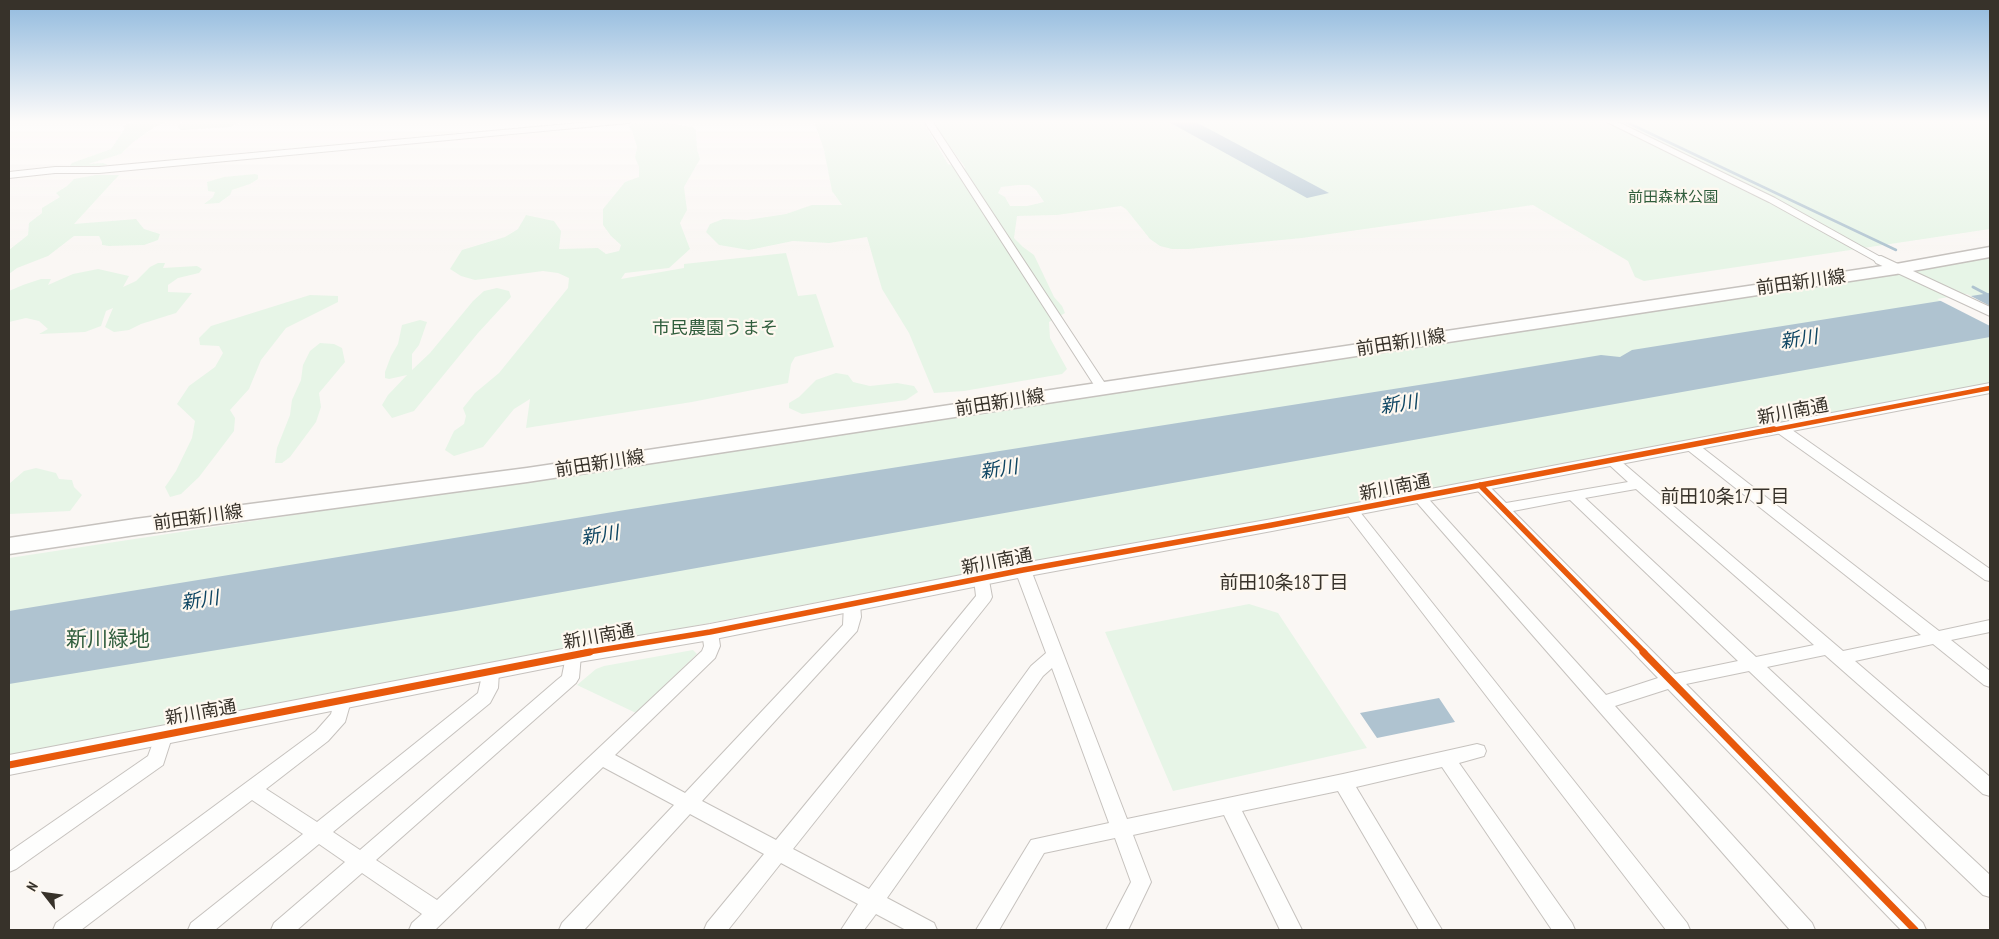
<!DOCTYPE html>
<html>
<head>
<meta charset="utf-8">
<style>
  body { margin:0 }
  #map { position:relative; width:1999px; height:939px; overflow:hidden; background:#faf7f4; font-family:"PT Sans Narrow",sans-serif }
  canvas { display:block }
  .frame { position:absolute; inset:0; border:10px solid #37322a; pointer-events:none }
  .north { position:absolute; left:20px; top:869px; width:50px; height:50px; -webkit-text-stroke:4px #fef8f0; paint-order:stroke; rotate:300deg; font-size:14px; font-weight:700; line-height:20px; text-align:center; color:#37322a }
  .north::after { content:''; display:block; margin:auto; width:18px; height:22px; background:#37322a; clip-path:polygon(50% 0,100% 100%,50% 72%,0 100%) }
</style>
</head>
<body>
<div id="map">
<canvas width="1999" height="939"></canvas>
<div class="frame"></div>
<div class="north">N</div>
</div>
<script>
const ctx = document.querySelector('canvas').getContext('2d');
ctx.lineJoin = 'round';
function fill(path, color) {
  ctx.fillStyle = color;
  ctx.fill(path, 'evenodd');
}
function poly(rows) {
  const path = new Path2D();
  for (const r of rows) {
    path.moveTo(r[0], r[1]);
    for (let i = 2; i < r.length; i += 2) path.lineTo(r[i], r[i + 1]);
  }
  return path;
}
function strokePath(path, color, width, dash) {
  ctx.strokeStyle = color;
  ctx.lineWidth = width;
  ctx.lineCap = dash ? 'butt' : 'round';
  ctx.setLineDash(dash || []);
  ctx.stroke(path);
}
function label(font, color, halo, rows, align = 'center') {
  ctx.font = font + ' "PT Sans Narrow","Noto Sans JP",sans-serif';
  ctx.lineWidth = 4.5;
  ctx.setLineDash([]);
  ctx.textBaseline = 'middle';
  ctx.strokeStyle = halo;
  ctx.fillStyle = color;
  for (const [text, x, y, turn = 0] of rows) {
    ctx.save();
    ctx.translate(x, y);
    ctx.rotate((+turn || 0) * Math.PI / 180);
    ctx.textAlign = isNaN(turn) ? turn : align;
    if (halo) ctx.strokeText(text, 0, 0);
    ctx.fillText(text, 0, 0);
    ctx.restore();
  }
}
fill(poly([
  [133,121,170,121,156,126,132,143,121,154,88,164,103,163,108,165,99,167,69,167,72,163,111,149,125,128,123,126],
  [185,121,243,121,230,127,181,130,178,127,180,123],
  [652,121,692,127,696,130,697,149,700,159,684,187,687,210,680,223,690,249,669,268,625,273,621,279,684,268,684,264,786,253,798,296,816,294,834,347,795,357,791,364,788,383,692,402,526,428,530,399,514,409,483,447,454,456,445,450,454,431,464,424,466,416,463,408,475,393,499,373,568,288,569,278,558,273,543,271,475,280,461,276,450,269,462,250,505,237,518,229,526,215,554,221,561,231,559,249,598,248,606,254,619,251,621,245,611,236,603,225,603,209,625,182,639,177,639,167,635,157,637,147,632,131,629,126,633,124],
  [814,121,1990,121,1990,229,1644,281,1635,277,1628,261,1533,205,1302,238,1189,249,1172,249,1160,246,1150,239,1126,209,1121,206,1057,215,1017,216,1014,238,1023,247,1034,255,1054,297,1062,306,1065,313,1049,322,1050,338,1067,369,1062,374,964,391,934,393,909,333,882,289,867,237,829,243,793,241,749,250,719,245,706,232,710,224,723,219,747,220,786,214,812,205,842,205,832,191,824,150],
  [925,125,936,128,965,167,964,170,948,164],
  [1019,185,1029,185,1036,190,1044,202,1027,206,1010,206,1005,197,998,193,1001,187],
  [255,174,258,175,258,179,250,184,232,190,230,195,219,203,204,204,213,197,215,192,208,191,207,182,224,177],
  [96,175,119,175,74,224,136,219,144,229,160,234,158,240,144,245,109,246,102,245,102,242,99,236,74,236,48,256,17,268,9,274,9,250,28,235,29,223,42,213,42,208,60,197,56,193,67,186,74,179],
  [1990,258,1990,383,1242,525,991,569,9,757,9,558],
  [158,263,165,263,163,268,197,266,202,269,199,273,178,278,168,285,168,292,192,293,176,313,141,324,129,330,114,332,105,327,113,308,106,311,101,326,85,332,39,334,48,329,39,321,26,318,9,322,9,291,23,285,41,279,51,279,48,285,73,274,98,269,129,276,123,287,136,281,150,267],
  [497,288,509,291,511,297,478,333,414,411,392,418,382,405,388,395,407,375,389,379,385,378,385,372,391,356,398,344,402,325,420,320,427,322,419,345,412,354,412,370,430,353,473,301,484,291],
  [310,295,338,296,338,302,286,328,261,360,249,389,230,410,235,418,234,431,199,477,181,494,170,497,165,487,176,471,192,438,195,421,177,404,189,386,215,367,223,353,219,346,200,345,199,338,211,326],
  [320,343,334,344,342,348,345,362,319,393,321,407,316,422,290,457,282,463,275,463,277,448,290,415,292,400,301,380,303,365,310,351],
  [836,373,848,375,853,382,870,386,897,383,914,386,918,392,906,400,802,414,789,408,789,403,799,397,816,380],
  [36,468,56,473,59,479,72,480,74,487,82,495,70,511,9,514,9,484,24,471],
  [1249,604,1278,613,1367,748,1173,791,1105,632],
  [693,650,697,654,636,713,577,685,596,669,604,666]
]), '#e7f5e7');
fill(poly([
  [1167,121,1194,121,1329,193,1307,198],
  [1990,293,1990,337,456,611,9,684,9,611,625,510,1457,379,1601,355,1620,357,1632,350],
  [1439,698,1455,722,1377,738,1360,713]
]), '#afc3d0');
fill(poly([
  [1967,294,1990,306,1990,326,1937,299]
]), '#faf7f4');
strokePath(poly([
  [1624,121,1896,250]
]), '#afc3d0', 2.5);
strokePath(poly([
  [1973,287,1990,296]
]), '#afc3d0', 3);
const minor = poly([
  [601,121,632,121,628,123,99,173,55,173,9,178,9,172,55,167,99,167,601,121],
  [924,121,932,121,1108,388,1106,391,1098,391,1096,388,924,121],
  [1605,121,1616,121,1775,198,1886,260,1881,263,1877,262,1769,202,1605,121],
  [1780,424,1785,425,1990,569,1990,581,1985,580,1775,431,1773,428,1780,424],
  [1690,441,1695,442,1939,631,1990,620,1990,632,1951,640,1990,671,1990,687,1984,685,1933,644,1855,661,1990,777,1990,796,1983,794,1825,655,1767,667,1990,875,1990,897,1983,895,1749,671,1686,684,1923,923,1926,930,1901,930,1668,689,1615,706,1812,923,1815,930,1790,930,1412,497,1414,494,1419,493,1424,494,1606,695,1658,678,1475,488,1473,485,1475,482,1485,482,1506,503,1628,482,1604,460,1606,457,1616,457,1843,651,1921,635,1685,448,1683,445,1690,441],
  [1636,489,1814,645,1756,657,1585,498,1636,489],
  [1570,500,1738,661,1675,674,1513,511,1570,500],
  [1351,505,1356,507,1687,923,1690,930,1666,930,1346,513,1344,510,1346,507,1351,505],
  [1023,565,1028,566,1031,570,1127,819,1343,774,1477,744,1484,746,1486,751,1484,756,1459,763,1572,923,1575,930,1552,930,1442,767,1356,787,1442,930,1419,930,1338,791,1242,811,1302,930,1280,930,1224,815,1133,835,1151,882,1128,930,1106,930,1131,882,1115,838,1044,853,999,930,976,930,1031,840,1109,823,1052,668,1043,676,887,898,934,923,937,930,906,930,876,914,864,930,841,930,858,904,781,863,728,930,704,930,707,923,764,854,690,814,584,930,559,930,562,923,674,805,603,767,435,930,409,930,412,923,422,914,362,873,297,930,271,930,274,923,345,862,319,844,215,930,188,930,191,923,303,834,252,800,81,930,53,930,56,923,316,731,331,714,336,696,342,694,348,696,351,701,345,722,328,741,266,789,317,822,478,693,484,667,490,666,496,667,499,672,498,688,490,703,333,832,360,850,557,680,562,676,567,651,573,649,579,651,581,655,579,678,576,683,376,860,437,900,702,651,704,646,702,632,704,628,710,626,716,628,718,632,720,646,715,658,615,755,685,793,843,625,844,604,846,600,852,598,858,600,860,604,861,617,857,631,702,801,776,840,976,596,974,579,976,575,982,574,988,575,992,597,990,601,793,849,869,889,1031,666,1046,653,1015,570,1018,566,1023,565],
  [164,727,170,729,173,734,163,765,16,869,9,872,9,852,148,756,158,729,164,727]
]);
const tertiary = poly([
  [1881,256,1990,307,1990,316,1876,263,1874,260,1876,257,1881,256],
  [1990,383,1990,393,1272,531,1023,577,710,640,573,663,9,775,9,755,573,647,710,624,1023,563,1272,519,1990,383]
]);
const primary = poly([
  [1990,247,1990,257,1896,274,527,482,135,535,9,554,9,538,135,519,527,468,1896,264,1990,247]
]);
strokePath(minor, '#c6c2be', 2);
strokePath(tertiary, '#c6c2be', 2);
strokePath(primary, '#c6c2be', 3);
fill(minor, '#fefefd');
fill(tertiary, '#fefefd');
fill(primary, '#fefefd');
strokePath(poly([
  [1767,431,1990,388]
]), '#e8590c', 4.5);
strokePath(poly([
  [1480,485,1645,653],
  [582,653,710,632,1023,570,1272,525,1774,429]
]), '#e8590c', 5.5);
strokePath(poly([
  [1643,652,1915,930],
  [9,765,590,652]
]), '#e8590c', 7);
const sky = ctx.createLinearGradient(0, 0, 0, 253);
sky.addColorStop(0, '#91bade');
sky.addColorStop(0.48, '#fdfbfa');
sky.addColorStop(1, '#fdfbfa00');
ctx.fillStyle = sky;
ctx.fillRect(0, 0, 1999, 253);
label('15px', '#315e3d', '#fef8f0', [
  ["前田森林公園",1673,198]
]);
label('18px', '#37322a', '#fef8f0', [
  ["前田新川線",1801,283,-8],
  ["前田新川線",1401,343,-9],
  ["前田新川線",1000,403,-9],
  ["新川南通",1793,412,-11],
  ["前田新川線",600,464,-9],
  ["新川南通",1395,488,-11],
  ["前田新川線",198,518,-8],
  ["新川南通",997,562,-11],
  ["新川南通",599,637,-10],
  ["新川南通",201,713,-10]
]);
label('18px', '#315e3d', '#fef8f0', [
  ["市民農園うまそ",715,329]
]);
label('italic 19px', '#0e4562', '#fef8f0', [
  ["新川",1799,340,-9],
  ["新川",1399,405,-9],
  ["新川",999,470,-9],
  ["新川",600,536,-9],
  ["新川",200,601,-9]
]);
label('19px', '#37322a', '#fef8f0', [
  ["前田10条17丁目",1725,498],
  ["前田10条18丁目",1284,584]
]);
label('21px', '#315e3d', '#fef8f0', [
  ["新川緑地",108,640]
]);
</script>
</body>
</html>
